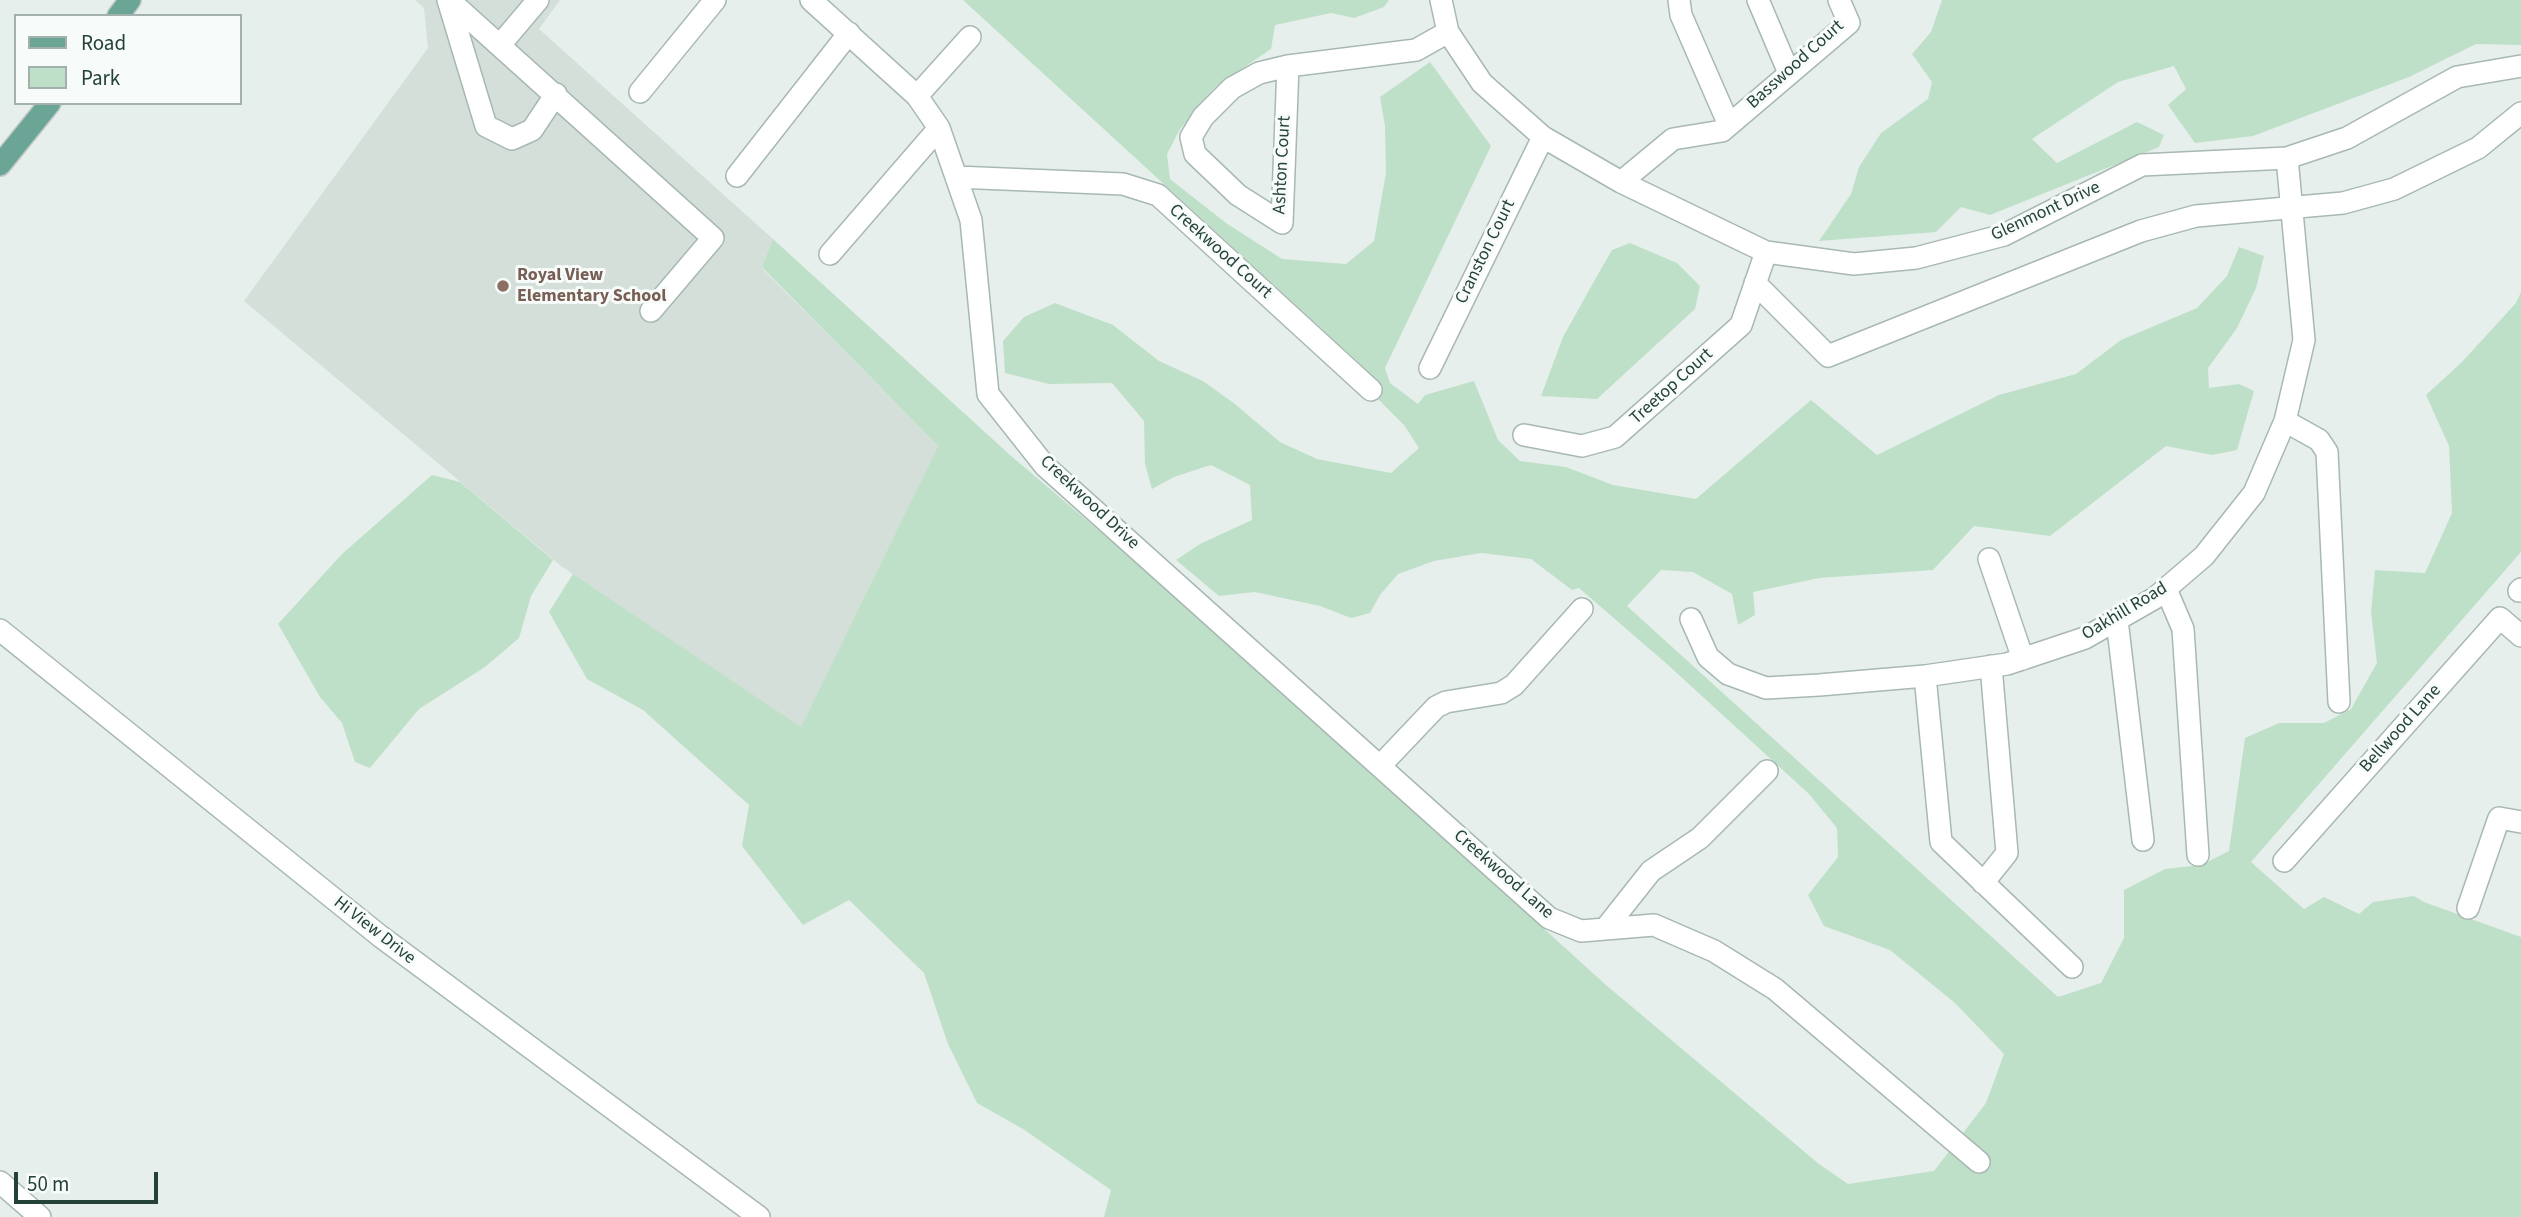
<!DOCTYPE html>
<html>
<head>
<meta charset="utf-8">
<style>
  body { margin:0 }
  #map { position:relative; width:2521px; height:1217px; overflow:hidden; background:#e6efeb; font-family:"Source Sans 3",sans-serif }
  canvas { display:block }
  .legend { position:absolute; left:14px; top:14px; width:228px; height:91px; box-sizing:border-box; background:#f7fbf9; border:2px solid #a3b1ad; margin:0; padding:9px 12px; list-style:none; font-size:21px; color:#24423a }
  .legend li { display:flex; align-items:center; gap:14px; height:35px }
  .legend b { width:35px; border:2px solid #a3b1ad }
  .scale { position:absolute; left:14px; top:1172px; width:144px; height:32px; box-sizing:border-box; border:4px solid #24423a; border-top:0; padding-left:9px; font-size:21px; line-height:24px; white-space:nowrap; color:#24423a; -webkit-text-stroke:5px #f7fbf9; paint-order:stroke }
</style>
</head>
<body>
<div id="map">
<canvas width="2521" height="1217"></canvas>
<ul class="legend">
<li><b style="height:9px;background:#6aa596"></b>Road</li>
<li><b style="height:19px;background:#bfe0c8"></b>Park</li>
</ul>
<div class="scale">50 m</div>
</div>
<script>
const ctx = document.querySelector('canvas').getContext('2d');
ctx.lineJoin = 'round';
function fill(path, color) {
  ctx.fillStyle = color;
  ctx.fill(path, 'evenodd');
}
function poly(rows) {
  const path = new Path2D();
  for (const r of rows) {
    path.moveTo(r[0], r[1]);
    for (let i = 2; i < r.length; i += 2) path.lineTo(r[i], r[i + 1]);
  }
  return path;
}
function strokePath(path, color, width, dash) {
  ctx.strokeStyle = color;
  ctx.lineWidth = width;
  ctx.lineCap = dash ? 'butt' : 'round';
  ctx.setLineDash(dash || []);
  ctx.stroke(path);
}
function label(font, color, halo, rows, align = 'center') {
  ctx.font = font + ' "Source Sans 3",sans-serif';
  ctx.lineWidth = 6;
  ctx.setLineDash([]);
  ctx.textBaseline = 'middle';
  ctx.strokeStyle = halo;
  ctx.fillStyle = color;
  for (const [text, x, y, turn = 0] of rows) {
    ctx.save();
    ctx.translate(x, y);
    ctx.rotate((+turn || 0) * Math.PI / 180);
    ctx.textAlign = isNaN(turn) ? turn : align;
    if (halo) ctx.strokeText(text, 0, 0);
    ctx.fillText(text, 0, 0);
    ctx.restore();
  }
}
fill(poly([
  [415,0,560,0,539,29,773,239,762,268,938,446,801,728,561,566,244,301,428,48,424,8]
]), '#d4dfda');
fill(poly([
  [963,0,1389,0,1384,7,1354,18,1331,13,1275,25,1271,49,1215,87,1180,129,1167,154,1170,179,1226,223,1282,259,1346,264,1374,241,1386,173,1385,126,1380,97,1430,62,1491,146,1385,368,1390,383,1418,404,1425,395,1474,381,1498,440,1520,461,1566,467,1613,485,1696,499,1811,400,1877,455,1999,395,2076,374,2121,340,2197,308,2227,276,2239,247,2264,256,2256,288,2237,328,2208,368,2209,388,2239,384,2254,391,2237,450,2212,455,2166,446,2050,536,1974,526,1933,570,1819,578,1753,592,1755,615,1738,625,1732,594,1693,572,1661,570,1627,606,2058,997,2101,983,2124,938,2124,890,2165,869,2201,865,2229,851,2245,738,2279,723,2324,723,2351,709,2377,663,2371,612,2375,570,2425,573,2452,513,2449,446,2426,395,2462,362,2516,303,2521,292,2521,552,2251,862,2304,909,2324,897,2359,914,2373,902,2414,896,2424,902,2521,937,2521,1217,1104,1217,1111,1190,1023,1129,977,1103,948,1044,924,973,849,900,803,925,742,846,749,805,643,710,587,679,549,612,573,574,801,727,938,446,762,267,773,239,1010,455,1190,608,1606,985,1819,1164,1848,1184,1934,1171,1986,1103,2004,1054,1955,1003,1890,950,1824,926,1808,895,1838,857,1837,828,1809,794,1668,665,1579,588,1572,590,1531,559,1481,553,1434,561,1398,574,1380,595,1370,613,1351,618,1320,606,1255,592,1219,596,1176,560,1200,544,1252,520,1250,485,1211,465,1174,477,1152,489,1145,464,1144,421,1112,383,1049,384,1005,373,1003,341,1024,317,1055,303,1113,325,1159,361,1203,381,1235,404,1280,442,1317,459,1391,473,1419,448,1404,425,1378,399,1370,373],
  [1942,0,2521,0,2521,45,2476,44,2409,77,2253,136,2195,143,2168,105,2186,89,2174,66,2118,82,2032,139,2057,163,2137,122,2164,135,2159,147,1990,215,1961,207,1936,232,1819,241,1851,194,1859,167,1881,133,1928,99,1932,82,1912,54,1931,32],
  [1630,243,1677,263,1700,286,1695,309,1597,399,1541,396,1563,337,1597,276,1612,250],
  [432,475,460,482,553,560,531,596,519,638,485,667,419,709,370,768,355,762,342,723,320,697,278,624,342,554]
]), '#bfe0c8');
const minor = poly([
  [448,0,486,126,512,139,532,130,556,94],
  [449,0,713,238,651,311],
  [811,0,917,96,939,128,971,220,988,394,1045,466,1549,918,1581,931,1654,925,1714,951,1775,989,1979,1162],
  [1441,0,1448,32,1482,83,1543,137,1621,182,1766,252,1854,264,1916,258,2004,235,2142,165,2287,158,2347,138,2457,77,2521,66],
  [1679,0,1681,15,1729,125],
  [1758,0,1789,73],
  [500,45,538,0],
  [1288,66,1282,223,1238,195,1195,154,1191,137,1203,117,1232,88,1259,73,1288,66,1416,50,1448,32],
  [640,92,715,0],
  [917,96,970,37],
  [737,176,849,33],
  [956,177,1123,184,1158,195,1371,390],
  [1621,182,1673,139,1722,131,1849,23,1839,0],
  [830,254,939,128],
  [1755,283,1828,356,2141,231,2196,216,2343,203,2394,189,2478,148,2521,113],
  [1430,368,1543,137],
  [2285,421,2319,440,2327,452,2339,702],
  [1524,435,1582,446,1615,437,1741,325,1766,252],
  [1989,559,2023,659],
  [2166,589,2183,629,2198,855],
  [2519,591,2521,589],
  [1691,619,1708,657,1728,674,1766,688,1819,685,1925,676,2007,664,2085,638,2155,598,2204,556,2254,493,2285,421,2304,340,2287,158],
  [2117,620,2143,840],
  [0,630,380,936,759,1217],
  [1925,676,1941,842,2072,967],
  [1380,766,1436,707,1446,702,1501,693,1514,685,1582,609],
  [2284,861,2500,618,2521,636],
  [1983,883,2007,853,1991,666],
  [2468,908,2499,818,2521,822],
  [1605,929,1651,871,1700,838,1767,771],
  [0,1182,40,1217]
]);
const major = poly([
  [118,16,130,0],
  [0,165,50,103]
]);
strokePath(minor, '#a8b8b2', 24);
strokePath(major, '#c2cac8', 24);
strokePath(minor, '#fff', 21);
strokePath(major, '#6aa596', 21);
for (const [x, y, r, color] of [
  [503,286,7,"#8d6e63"]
]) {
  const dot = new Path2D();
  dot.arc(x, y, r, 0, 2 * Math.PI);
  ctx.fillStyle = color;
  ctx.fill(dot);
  strokePath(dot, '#f7fbf9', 2.5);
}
label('18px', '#24423a', '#f7fbf9', [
  ["Basswood Court",1796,65,-42],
  ["Ashton Court",1283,165,-87],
  ["Glenmont Drive",2046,212,-25],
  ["Creekwood Court",1220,252,42],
  ["Cranston Court",1486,252,-64],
  ["Treetop Court",1672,387,-42],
  ["Creekwood Drive",1089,503,43],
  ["Oakhill Road",2125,612,-31],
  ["Bellwood Lane",2401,729,-48],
  ["Creekwood Lane",1503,875,41],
  ["Hi View Drive",374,931,38]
]);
label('bold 18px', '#785e54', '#f7fbf9', [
  ["Royal View",517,276],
  ["Elementary School",517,297]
], 'left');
</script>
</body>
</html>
